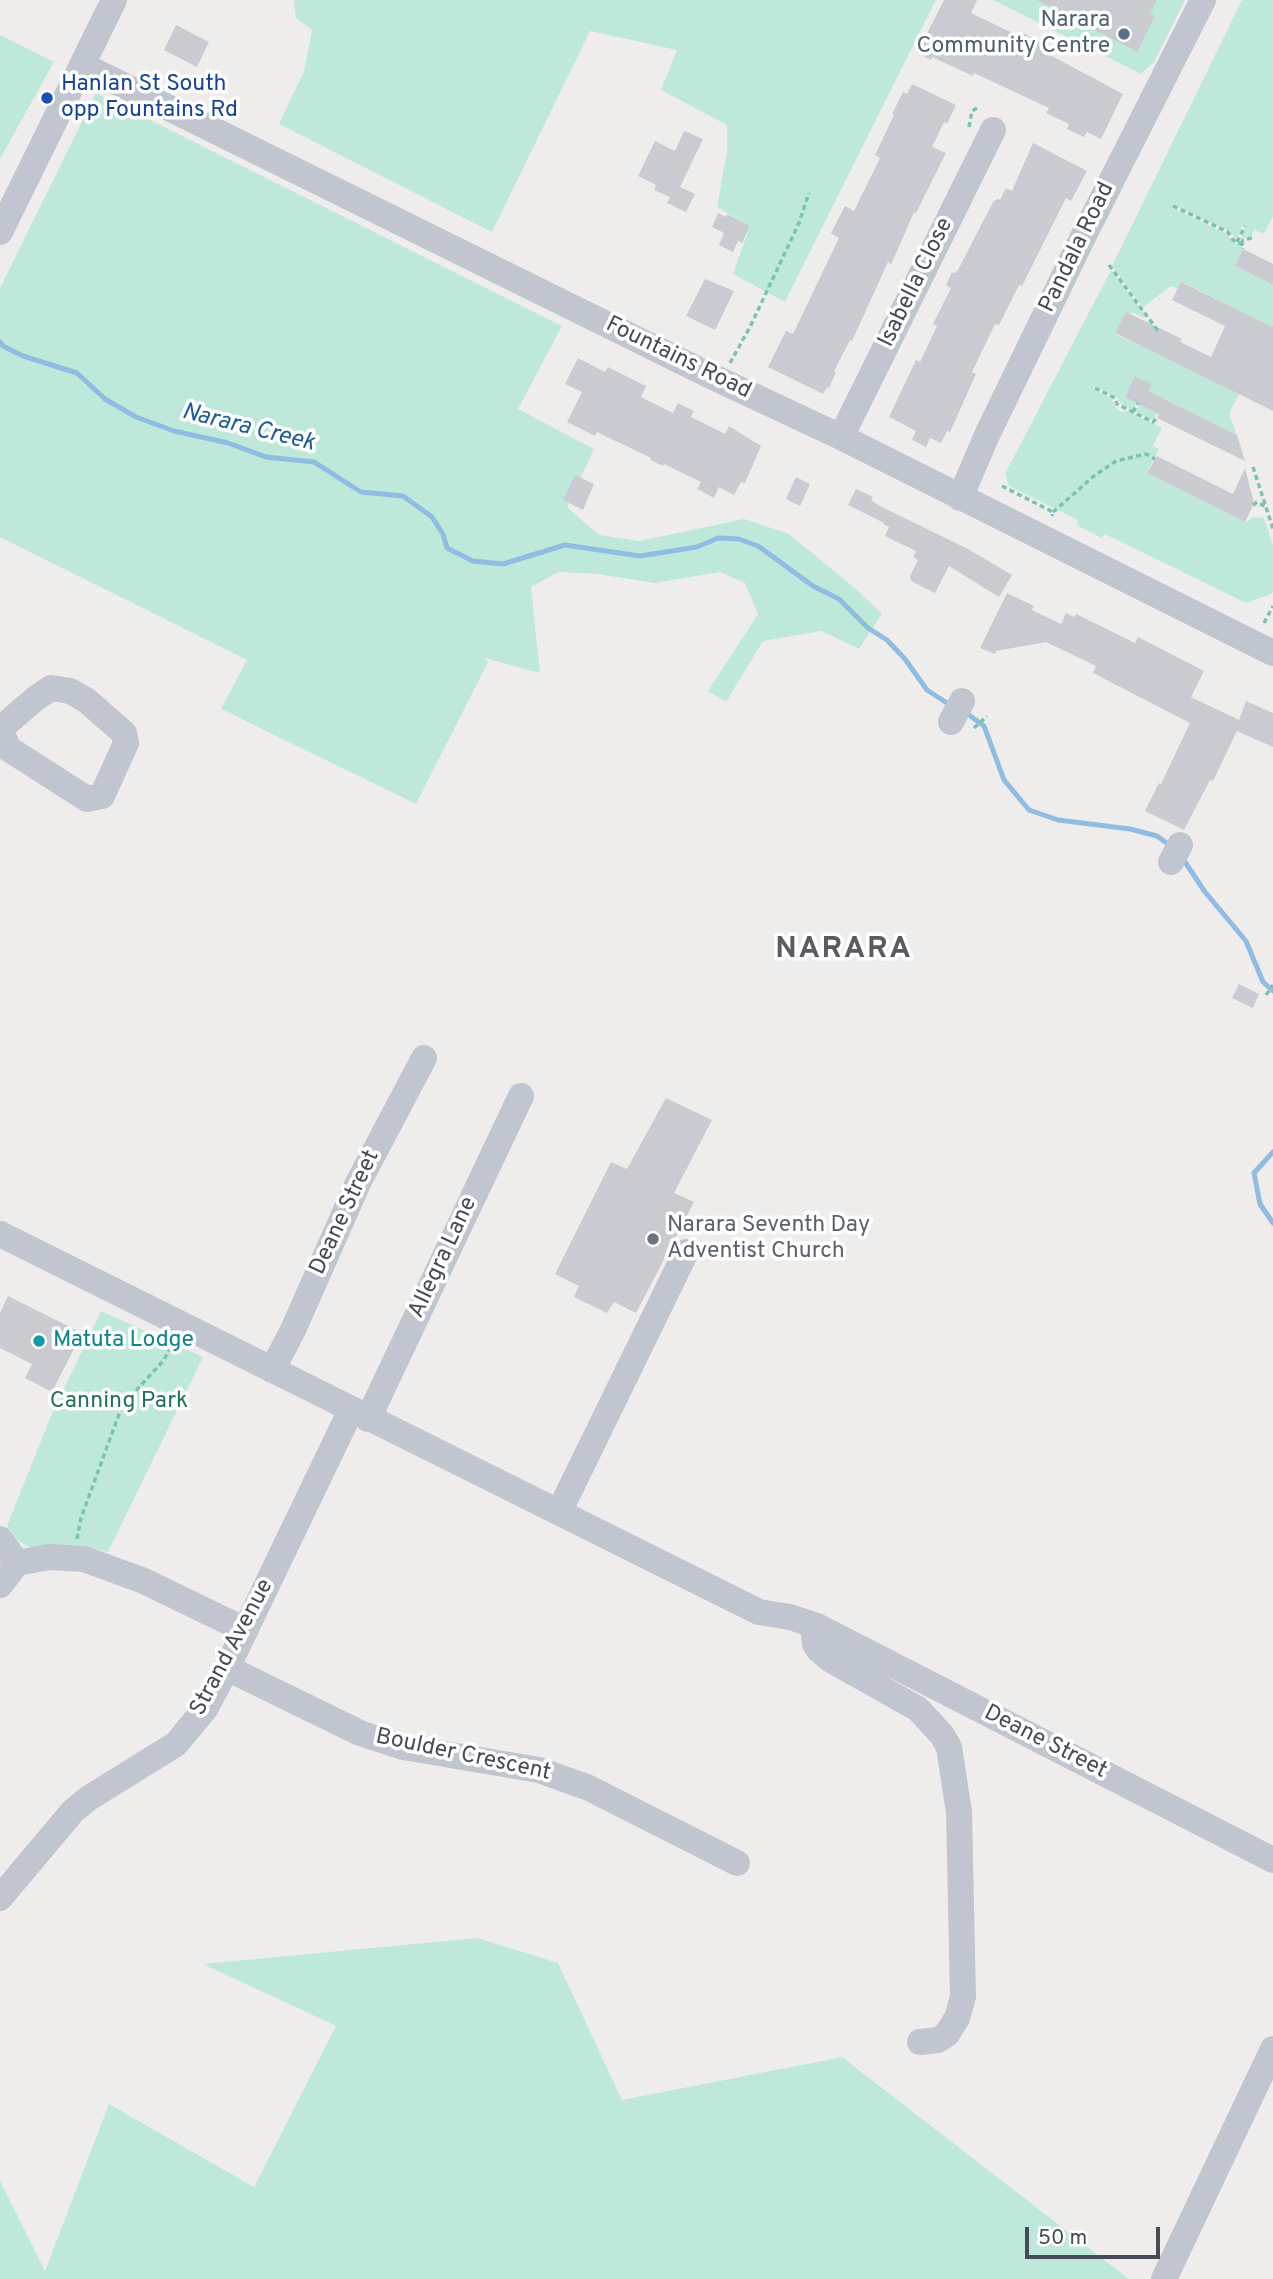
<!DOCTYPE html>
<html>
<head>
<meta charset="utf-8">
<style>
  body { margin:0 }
  #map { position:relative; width:1273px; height:2279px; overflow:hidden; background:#efedec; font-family:Overpass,sans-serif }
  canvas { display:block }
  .scale { position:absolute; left:1025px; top:2227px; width:135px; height:32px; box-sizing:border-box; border:4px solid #474b58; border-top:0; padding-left:9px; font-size:21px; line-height:24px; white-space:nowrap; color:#474b58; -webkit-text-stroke:5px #fff; paint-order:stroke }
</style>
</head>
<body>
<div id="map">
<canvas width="1273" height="2279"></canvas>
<div class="scale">50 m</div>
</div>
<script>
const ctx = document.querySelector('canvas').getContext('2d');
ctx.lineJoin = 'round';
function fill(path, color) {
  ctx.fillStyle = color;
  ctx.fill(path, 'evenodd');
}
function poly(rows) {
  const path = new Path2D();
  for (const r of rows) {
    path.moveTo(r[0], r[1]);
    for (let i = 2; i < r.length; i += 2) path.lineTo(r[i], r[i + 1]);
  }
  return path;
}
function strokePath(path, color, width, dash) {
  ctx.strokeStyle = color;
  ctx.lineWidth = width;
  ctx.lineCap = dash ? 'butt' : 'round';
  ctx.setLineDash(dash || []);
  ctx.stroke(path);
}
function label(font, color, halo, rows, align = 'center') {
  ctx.font = font + ' Overpass,sans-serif';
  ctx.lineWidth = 7;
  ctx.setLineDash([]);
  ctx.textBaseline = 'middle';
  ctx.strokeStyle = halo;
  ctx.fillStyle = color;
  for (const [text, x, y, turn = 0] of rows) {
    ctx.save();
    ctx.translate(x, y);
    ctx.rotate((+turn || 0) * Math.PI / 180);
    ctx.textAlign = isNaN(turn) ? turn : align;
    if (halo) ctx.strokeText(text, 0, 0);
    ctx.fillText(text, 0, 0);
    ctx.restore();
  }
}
fill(poly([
  [294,0,936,0,785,302,733,274,750,226,717,207,727,151,727,125,661,90,677,50,590,31,492,232,279,124,304,71,312,30,296,18],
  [993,0,1185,0,1154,62,1141,74],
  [1242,0,1273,0,1273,216,1264,234,1254,230,1251,237,1242,238,1240,242,1245,226,1243,225,1236,239,1229,231,1174,205,1172,208,1227,234,1232,241,1242,246,1243,249,1235,266,1273,285,1273,327,1182,282,1178,289,1171,286,1143,307,1112,266],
  [0,35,54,62,0,159],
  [96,93,562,326,518,409,594,449,567,507,599,535,639,541,744,519,789,534,857,590,882,614,859,649,821,631,763,641,726,702,708,691,758,614,745,583,720,572,655,583,597,574,559,572,531,587,540,673,485,658,488,662,416,804,221,709,247,660,0,537,0,288],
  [1111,270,1145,314,1144,318,1132,312,1131,315,1126,313,1115,334,1143,347,1154,326,1149,349,1239,394,1229,414,1237,435,1165,399,1153,421,1136,411,1151,384,1136,376,1136,403,1133,410,1120,403,1118,398,1095,386,1093,389,1111,398,1117,409,1122,412,1127,411,1162,428,1153,446,1159,449,1147,473,1245,522,1254,517,1264,518,1273,545,1273,591,1271,594,1246,603,1105,534,1102,538,1076,525,1078,520,1009,486,1005,474],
  [101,1311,203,1357,108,1552,77,1545,35,1550,17,1540,7,1526,51,1416],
  [477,1938,558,1963,622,2100,842,2057,1129,2279,0,2279,0,2181,45,2271,109,2104,254,2187,336,2026,203,1964]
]), '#bee9da');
strokePath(poly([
  [0,342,3,346,23,356,77,373,105,399,136,417,174,431,228,443,266,457,314,462,361,492,403,496,432,517,443,534,447,548,473,561,503,564,565,545,640,556,697,547,718,538,739,539,758,546,813,586,839,599,868,628,887,640,905,659,927,690,950,705],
  [965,712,984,726,1004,780,1029,810,1058,820,1130,829,1157,836,1172,847],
  [1183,859,1205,892,1246,941,1263,982,1273,991],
  [1273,1152,1254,1173,1260,1204,1273,1223]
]), '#90bce2', 5);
fill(poly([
  [944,0,977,0,971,13,1021,37,1023,33,1053,48,1050,55,1123,94,1101,139,1087,132,1084,137,1067,129,1069,124,1046,113,1049,108,974,73,973,76,932,57,931,60,917,53],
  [1037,0,1157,0,1150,14,1155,16,1137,52],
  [176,25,209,42,197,67,164,50],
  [912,84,956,105,947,124,944,122,932,147,946,153,916,213,914,212,898,249,891,264,888,262,852,341,850,340,834,371,836,372,829,388,827,387,823,394,768,367,786,331,793,334,839,238,831,233,845,206,854,211,880,158,875,155,894,115,892,114,903,92,907,94],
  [684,131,703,139,680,187,695,194,686,212,667,203,670,197,654,190,656,185,638,176,655,141,675,151],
  [1033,143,1087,171,1071,201,1066,198,1022,286,1019,285,999,325,995,324,972,372,976,374,950,432,947,431,941,443,930,438,926,447,912,440,916,431,889,417,916,360,920,362,937,326,933,324,951,288,946,285,952,272,955,273,958,270,993,202,997,199,1000,200,1006,188,1012,191],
  [718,213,726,217,727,214,750,226,742,243,738,241,733,252,719,245,724,233,712,227],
  [1243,249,1273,264,1273,285,1235,266],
  [705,279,734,291,715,330,686,316],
  [1181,282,1273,327,1273,411,1115,333,1126,312,1182,339,1180,342,1211,357,1225,326,1172,300],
  [578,358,605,372,608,367,646,386,641,397,673,413,678,403,694,411,691,417,725,434,729,426,761,446,745,483,741,482,734,495,719,487,714,498,697,489,701,482,664,464,663,466,650,460,651,458,597,432,595,436,567,422,582,392,565,384],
  [1135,376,1152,384,1148,391,1237,435,1245,461,1157,418,1159,414,1125,397],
  [1157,456,1233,494,1245,468,1254,503,1245,522,1147,473],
  [575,475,594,484,583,510,563,500],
  [796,477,810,484,800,506,786,499],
  [856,489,873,497,871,500,878,505,968,549,1012,575,999,597,949,566,935,593,911,581,910,576,918,560,913,557,916,551,885,536,889,527,883,524,884,523,848,505],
  [1007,593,1034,606,1032,610,1061,624,1066,613,1074,617,1076,614,1135,643,1138,637,1204,671,1191,697,1239,720,1246,701,1273,713,1273,747,1237,731,1213,781,1210,780,1184,830,1145,811,1159,783,1161,784,1190,723,1093,673,1096,666,1046,642,996,651,995,654,980,648],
  [1239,984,1259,994,1253,1008,1232,998],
  [666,1098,712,1120,674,1193,694,1202,636,1313,614,1302,607,1313,574,1297,579,1286,555,1274,611,1162,627,1169],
  [8,1296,82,1333,52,1392,25,1378,32,1364,0,1348,0,1313]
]), '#cacbd1');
strokePath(poly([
  [969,127,972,111,977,108],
  [1173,206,1228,232,1233,240,1243,245,1243,249],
  [1237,242,1245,226],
  [1241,244,1243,240,1252,238],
  [1109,265,1158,331],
  [730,363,750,327,799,223,809,193],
  [1095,388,1115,398,1117,404,1153,422,1157,418],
  [1133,412,1138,403],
  [1253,467,1273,529],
  [1002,486,1053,512,1052,516],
  [1253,505,1257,502,1266,507],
  [1053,512,1094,476,1116,461,1146,454,1155,459],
  [1264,623,1273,606],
  [974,728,987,716],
  [1266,995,1273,985],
  [77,1539,81,1518,122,1406,164,1360,173,1342]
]), '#7ac3b2', 3.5, [5, 3.5]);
strokePath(poly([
  [82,65,711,376,841,437,1273,653],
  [0,232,114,0],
  [841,437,993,130],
  [960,498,987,435,1083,237,1203,0],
  [951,722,962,701],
  [0,729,35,699,51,688,70,691,86,700,124,733,126,743,102,796,87,799,9,749,0,730],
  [1171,862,1180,845],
  [0,1234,759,1612,790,1617,817,1626,1273,1860],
  [272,1370,293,1330,358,1183,424,1058],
  [368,1419,521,1096],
  [559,1512,686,1252],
  [0,1539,17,1563],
  [0,1585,17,1563,49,1557,84,1559,144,1581,245,1630],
  [817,1626,814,1635,815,1644,819,1650,831,1660,918,1709,942,1735,949,1747,959,1812,963,1997,957,2018,947,2034,938,2040,920,2042],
  [227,1668,360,1733,403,1747,539,1770,589,1788,737,1863],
  [0,1898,73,1811,89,1798,176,1744,205,1709,227,1668,351,1410],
  [1164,2279,1273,2049]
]), '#c1c5d0', 26);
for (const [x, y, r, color] of [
  [1124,34,7,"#5c6f8a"],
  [47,98,7,"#1a4fb4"],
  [653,1239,7,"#6b7280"],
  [39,1341,7,"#0f9aa8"]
]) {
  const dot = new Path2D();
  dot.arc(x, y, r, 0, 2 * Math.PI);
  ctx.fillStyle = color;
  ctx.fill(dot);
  strokePath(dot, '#fff', 2.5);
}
label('23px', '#4e5e75', '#fff', [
  ["Narara",1110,21],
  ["Community Centre",1110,47]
], 'right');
label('23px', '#164399', '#fff', [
  ["Hanlan St South",61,85],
  ["opp Fountains Rd",61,111]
], 'left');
label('23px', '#474b58', '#fff', [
  ["Pandala Road",1078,248,-64],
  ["Isabella Close",917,283,-64],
  ["Fountains Road",678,359,26],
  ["Deane Street",346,1213,-65],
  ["Allegra Lane",444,1258,-65],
  ["Strand Avenue",233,1648,-62],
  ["Deane Street",1045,1743,27],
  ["Boulder Crescent",463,1756,12]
]);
label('23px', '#5b616d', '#fff', [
  ["Narara Seventh Day",667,1226],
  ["Adventist Church",667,1252]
], 'left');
label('23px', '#0d838f', '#fff', [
  ["Matuta Lodge",53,1341]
], 'left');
label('23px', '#20715d', '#fff', [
  ["Canning Park",119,1402]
]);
label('italic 24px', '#1a5d97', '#fff', [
  ["Narara Creek",248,429,14]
]);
ctx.letterSpacing = '2px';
label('bold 30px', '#5a5b61', '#fff', [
  ["NARARA",844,951]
]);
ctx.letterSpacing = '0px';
</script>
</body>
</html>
